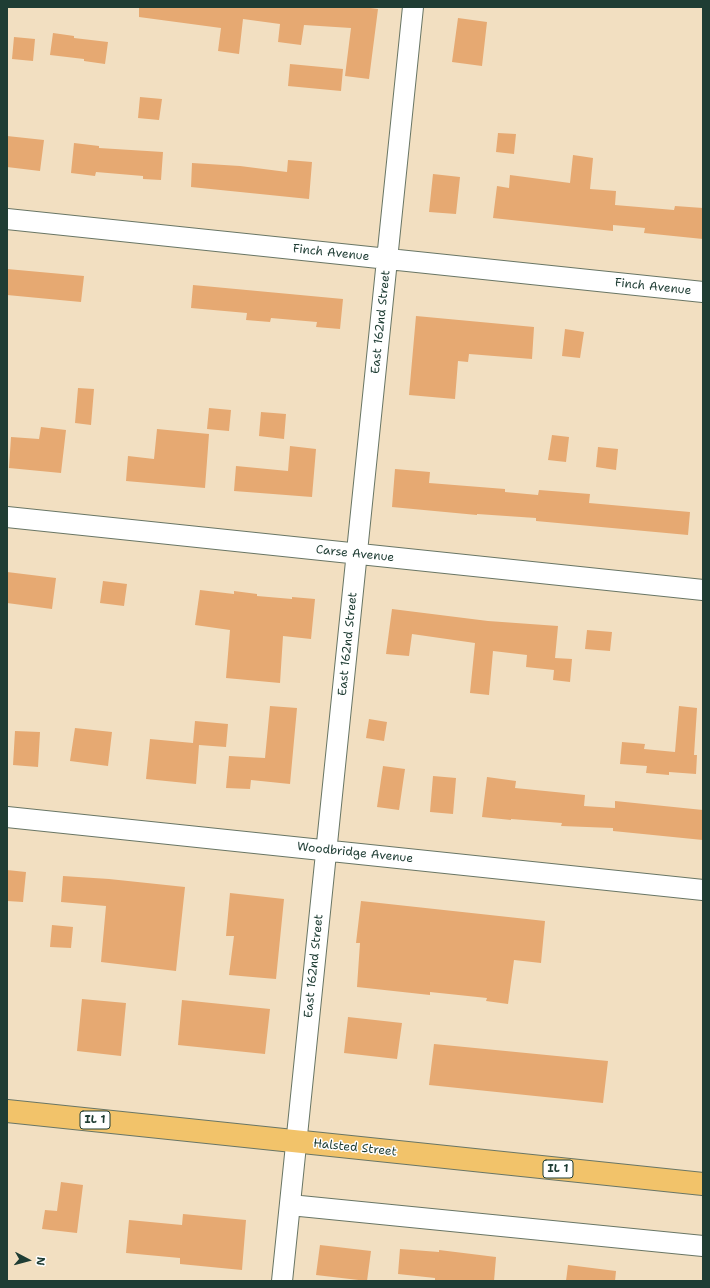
<!DOCTYPE html>
<html>
<head>
<meta charset="utf-8">
<style>
  body { margin:0 }
  #map { position:relative; width:710px; height:1288px; overflow:hidden; background:#f2dfc1; font-family:"Shantell Sans",sans-serif }
  canvas { display:block }
  .frame { position:absolute; inset:0; border:8px solid #1f3d34; pointer-events:none }
  .north { position:absolute; left:8px; top:1240px; width:40px; height:40px; -webkit-text-stroke:3px #fff; paint-order:stroke; rotate:96deg; font-size:11px; font-weight:700; line-height:16px; text-align:center; color:#1f3d34 }
  .north::after { content:''; display:block; margin:auto; width:14px; height:18px; background:#1f3d34; clip-path:polygon(50% 0,100% 100%,50% 72%,0 100%) }
</style>
</head>
<body>
<div id="map">
<canvas width="710" height="1288"></canvas>
<div class="frame"></div>
<div class="north">N</div>
</div>
<script>
const ctx = document.querySelector('canvas').getContext('2d');
ctx.lineJoin = 'round';
function fill(path, color) {
  ctx.fillStyle = color;
  ctx.fill(path, 'evenodd');
}
function poly(rows) {
  const path = new Path2D();
  for (const r of rows) {
    path.moveTo(r[0], r[1]);
    for (let i = 2; i < r.length; i += 2) path.lineTo(r[i], r[i + 1]);
  }
  return path;
}
function strokePath(path, color, width, dash) {
  ctx.strokeStyle = color;
  ctx.lineWidth = width;
  ctx.lineCap = dash ? 'butt' : 'round';
  ctx.setLineDash(dash || []);
  ctx.stroke(path);
}
function label(font, color, halo, rows, align = 'center') {
  ctx.font = font + ' "Shantell Sans",sans-serif';
  ctx.lineWidth = 3;
  ctx.setLineDash([]);
  ctx.textBaseline = 'middle';
  ctx.strokeStyle = halo;
  ctx.fillStyle = color;
  for (const [text, x, y, turn = 0] of rows) {
    ctx.save();
    ctx.translate(x, y);
    ctx.rotate((+turn || 0) * Math.PI / 180);
    ctx.textAlign = isNaN(turn) ? turn : align;
    if (halo) ctx.strokeText(text, 0, 0);
    ctx.fillText(text, 0, 0);
    ctx.restore();
  }
}
fill(poly([
  [139,7,363,7,378,9,369,79,345,76,351,28,304,25,301,45,278,42,280,24,243,19,239,54,218,51,221,28,139,17],
  [458,18,487,22,482,66,452,62],
  [53,33,74,36,74,38,108,42,105,64,84,61,84,59,50,55],
  [14,37,35,39,33,61,12,59],
  [290,64,343,69,341,91,288,86],
  [140,97,162,99,159,120,138,118],
  [498,133,516,134,514,154,496,152],
  [7,136,44,140,40,171,7,167],
  [74,143,99,146,99,148,163,152,161,180,143,179,143,176,96,172,95,176,71,173],
  [573,155,593,158,590,189,616,191,615,205,674,210,675,206,703,208,703,239,644,233,645,228,613,225,613,231,493,218,497,186,509,188,510,175,570,183],
  [288,160,312,162,309,199,191,187,192,163,240,166,287,172],
  [433,174,460,177,456,214,429,212],
  [7,269,84,276,81,302,7,295],
  [193,285,343,299,340,329,316,327,317,322,271,318,270,322,246,320,247,313,191,308],
  [416,316,534,327,532,359,469,354,468,362,458,361,455,399,409,395],
  [565,329,584,332,580,358,562,356],
  [78,388,94,389,91,425,75,423],
  [209,408,231,410,229,431,207,429],
  [261,412,286,414,284,439,259,436],
  [41,427,66,430,61,473,9,468,11,437,39,439],
  [157,429,209,434,205,488,126,481,128,456,154,459],
  [552,435,569,437,566,462,548,460],
  [290,446,316,449,312,497,234,491,236,466,288,471],
  [598,447,618,449,616,470,596,467],
  [395,469,430,472,429,483,505,489,505,492,538,495,539,490,590,494,589,503,690,512,688,535,536,521,536,518,477,514,477,515,392,507],
  [7,572,56,578,52,609,7,603],
  [103,581,127,584,124,606,100,603],
  [200,590,234,594,234,591,257,594,257,596,292,599,292,597,315,599,311,639,283,636,280,683,226,678,230,630,195,625],
  [392,609,488,621,558,626,555,658,572,659,570,682,553,680,554,670,526,667,527,655,493,651,489,695,470,693,475,643,412,634,409,656,386,654],
  [587,630,612,632,610,651,585,649],
  [270,706,297,708,290,784,251,780,250,789,226,788,229,756,265,758],
  [679,706,697,708,694,755,697,755,696,774,669,772,669,775,646,773,647,766,620,764,622,742,645,744,644,749,675,752],
  [369,719,387,722,384,741,366,738],
  [195,721,228,724,226,747,199,745,196,784,146,779,150,739,193,743],
  [75,728,112,732,108,766,70,761],
  [15,731,40,732,38,767,13,765],
  [383,766,405,769,399,810,377,807],
  [433,776,456,778,453,814,430,812],
  [487,777,516,781,515,788,585,795,584,806,615,808,615,801,703,810,703,840,613,831,613,828,561,826,562,823,511,819,511,820,482,817],
  [7,870,26,872,23,902,7,901],
  [63,876,109,879,185,887,176,971,101,962,106,906,61,902],
  [230,893,284,899,276,979,229,975,234,936,226,936],
  [361,901,545,921,541,963,514,960,508,1004,486,1001,487,998,430,992,430,995,357,987,360,943,356,943],
  [52,925,73,927,71,948,50,947],
  [82,999,126,1003,121,1056,77,1051],
  [182,1000,270,1009,265,1054,178,1045],
  [348,1017,402,1023,397,1059,344,1053],
  [434,1044,608,1061,603,1103,429,1085],
  [61,1182,83,1185,77,1233,42,1229,45,1210,57,1211],
  [183,1214,246,1220,242,1270,180,1264,180,1258,126,1253,129,1220,182,1225],
  [320,1245,371,1251,367,1281,316,1275],
  [400,1249,439,1252,439,1250,496,1257,494,1281,435,1281,435,1278,398,1274],
  [568,1265,616,1271,615,1281,566,1281]
]), '#e6a972');
const minor = poly([
  [7,219,703,292],
  [7,517,703,590],
  [7,817,703,890],
  [290,1205,703,1246],
  [282,1281,413,7]
]);
const major = poly([
  [7,1111,703,1184]
]);
strokePath(minor, '#697665', 22);
strokePath(major, '#697665', 24);
strokePath(minor, '#fff', 20);
strokePath(major, '#f2c36a', 22);
for (const [x, y, w] of [
  [95,1120,30],
  [558,1169,30]
]) {
  const box = new Path2D();
  box.roundRect(x - w / 2, y - 9, w, 18, 3);
  ctx.fillStyle = '#fff';
  ctx.fill(box);
  strokePath(box, '#1f3d34', 1);
}
label('bold 11px', '#1f3d34', null, [
  ["IL 1",95,1120],
  ["IL 1",558,1169]
]);
label('12px', '#1f3d34', '#fff', [
  ["Finch Avenue",331,253,6],
  ["Finch Avenue",653,287,6],
  ["East 162nd Street",381,322,-84],
  ["Carse Avenue",355,554,6],
  ["East 162nd Street",348,644,-84],
  ["Woodbridge Avenue",355,853,6],
  ["East 162nd Street",314,966,-84],
  ["Halsted Street",355,1148,6]
]);
</script>
</body>
</html>
